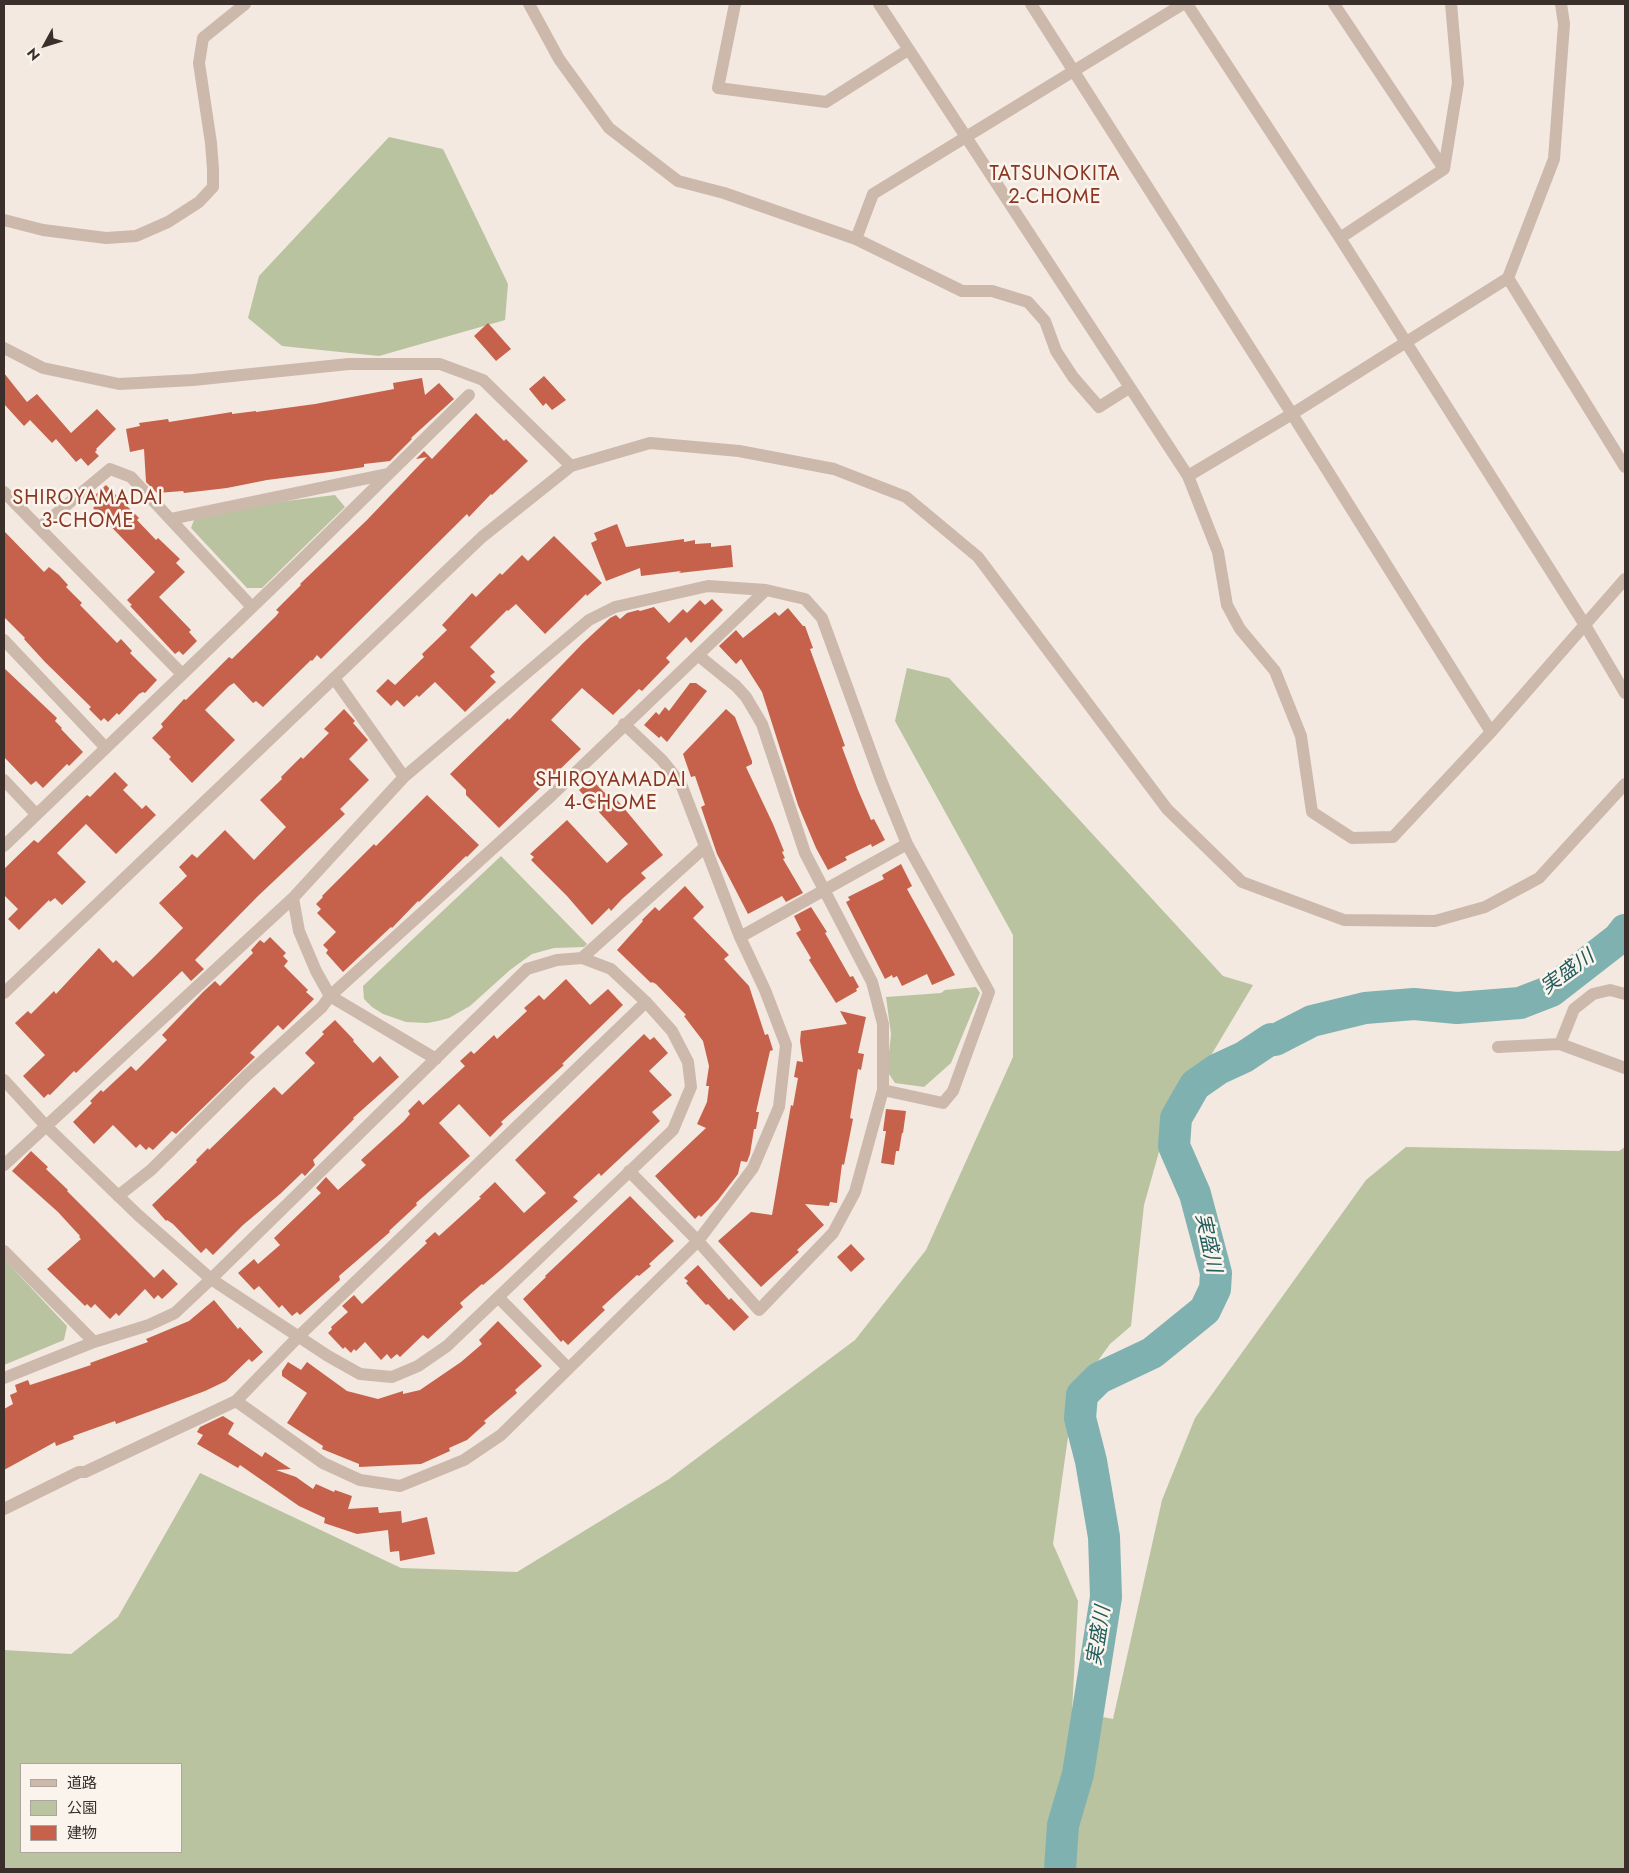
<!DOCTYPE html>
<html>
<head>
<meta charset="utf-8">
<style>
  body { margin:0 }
  #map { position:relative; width:1629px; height:1873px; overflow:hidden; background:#f3e9e0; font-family:Jost,"Noto Sans JP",sans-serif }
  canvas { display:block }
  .frame { position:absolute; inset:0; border:5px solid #3a2f2b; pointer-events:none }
  .legend { position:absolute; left:20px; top:1763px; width:162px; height:90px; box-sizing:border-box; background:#fbf4ed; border:1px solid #aea59f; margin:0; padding:6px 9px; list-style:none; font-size:15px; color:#3a2f2b }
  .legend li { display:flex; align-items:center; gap:10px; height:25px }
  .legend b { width:25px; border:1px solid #aea59f }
  .north { position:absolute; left:20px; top:20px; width:50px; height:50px; -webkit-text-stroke:4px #fbf4ed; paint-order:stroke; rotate:231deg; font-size:14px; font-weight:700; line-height:20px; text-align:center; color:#3a2f2b }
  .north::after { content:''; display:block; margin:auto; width:18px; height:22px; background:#3a2f2b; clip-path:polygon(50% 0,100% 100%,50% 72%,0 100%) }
</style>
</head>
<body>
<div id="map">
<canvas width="1629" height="1873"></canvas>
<div class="frame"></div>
<ul class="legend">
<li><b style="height:6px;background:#ccb9ac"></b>道路</li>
<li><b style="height:14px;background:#b9c3a0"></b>公園</li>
<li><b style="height:14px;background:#c6624c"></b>建物</li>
</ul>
<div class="north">N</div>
</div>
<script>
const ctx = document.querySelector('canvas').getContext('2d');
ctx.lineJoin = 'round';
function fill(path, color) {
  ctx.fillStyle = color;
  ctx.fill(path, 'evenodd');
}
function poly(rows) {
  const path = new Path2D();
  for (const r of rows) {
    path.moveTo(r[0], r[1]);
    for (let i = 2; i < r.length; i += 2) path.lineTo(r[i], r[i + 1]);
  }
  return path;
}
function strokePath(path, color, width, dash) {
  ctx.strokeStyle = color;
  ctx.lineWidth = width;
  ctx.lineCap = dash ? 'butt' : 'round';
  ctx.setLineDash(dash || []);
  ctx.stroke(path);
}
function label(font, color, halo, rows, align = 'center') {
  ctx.font = font + ' Jost,"Noto Sans JP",sans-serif';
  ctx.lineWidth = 5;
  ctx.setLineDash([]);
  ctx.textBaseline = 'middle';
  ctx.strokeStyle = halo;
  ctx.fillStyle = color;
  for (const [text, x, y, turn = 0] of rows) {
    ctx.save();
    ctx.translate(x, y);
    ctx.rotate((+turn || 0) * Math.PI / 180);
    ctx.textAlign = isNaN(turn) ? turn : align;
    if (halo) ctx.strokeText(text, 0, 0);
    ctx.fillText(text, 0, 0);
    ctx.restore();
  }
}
fill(poly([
  [389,137,443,149,508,284,505,320,379,356,282,346,248,318,259,276],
  [335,495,345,507,262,588,247,588,191,528,197,512],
  [907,668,949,678,1223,976,1253,985,1164,1134,1144,1205,1131,1326,1110,1344,1074,1394,1053,1544,1078,1601,1072,1711,1113,1719,1162,1500,1195,1418,1366,1180,1406,1147,1619,1151,1625,1147,1625,1869,4,1869,4,1650,71,1654,118,1617,200,1473,401,1568,517,1572,669,1479,855,1340,926,1250,1013,1057,1013,935,895,721],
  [181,1764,181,1852,21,1852,21,1764],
  [501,856,587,944,584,947,554,948,532,954,510,970,470,1006,449,1018,438,1021,427,1023,406,1022,383,1014,372,1007,364,999,363,986],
  [976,987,980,993,951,1063,924,1087,895,1083,887,1071,891,1034,886,997,941,993,945,990],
  [4,1259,67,1326,64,1340,4,1365]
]), '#b9c3a0');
strokePath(poly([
  [1060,1869,1063,1825,1078,1774,1106,1597,1104,1537,1091,1461,1080,1418,1082,1395,1099,1378,1152,1353,1205,1310,1215,1289,1216,1273,1195,1194,1174,1146,1176,1118,1195,1085,1218,1069,1244,1057,1271,1039,1275,1040,1312,1021,1365,1008,1414,1004,1457,1008,1520,1003,1551,991,1618,939,1625,930]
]), '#7fb1b0', 32);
fill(poly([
  [488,323,511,349,496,361,474,336],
  [4,373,27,402,37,394,71,433,97,409,116,429,96,449,97,450,95,452,99,456,88,466,81,458,76,462,56,439,52,443,30,420,24,426,4,404],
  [544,376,566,400,552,410,546,403,543,406,529,389],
  [422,378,425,395,439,383,454,399,411,438,412,439,390,461,364,464,364,467,338,471,267,480,227,488,184,493,183,491,157,493,146,482,144,449,130,452,126,429,140,426,139,423,168,419,169,422,232,412,232,414,256,411,256,412,315,404,394,389,393,383],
  [476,413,504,441,506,439,528,461,492,495,491,494,469,517,467,514,321,659,317,655,312,661,311,660,263,707,256,701,253,703,234,683,229,686,205,710,235,740,192,783,169,759,171,757,152,738,163,727,161,724,184,699,186,700,229,657,232,659,276,616,279,612,276,610,301,585,300,584,367,520,427,457,416,459,424,451,432,459],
  [106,485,139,518,137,520,156,540,158,538,180,559,176,563,185,572,159,597,191,630,189,632,197,641,183,655,179,651,175,654,130,606,132,605,127,600,155,572,93,508,96,505,91,499],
  [617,524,626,547,684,539,684,542,695,540,695,544,711,543,711,547,731,545,733,567,679,573,681,571,641,576,640,568,606,581,591,543,597,540,594,533],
  [4,531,44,572,49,567,59,575,68,585,66,587,82,603,80,605,117,643,121,639,132,651,130,653,157,680,145,693,143,692,139,694,119,715,117,713,108,722,104,718,101,721,89,709,91,707,45,662,24,639,25,638,4,617],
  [554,536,602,583,587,596,586,594,545,634,516,604,508,611,507,610,470,647,495,672,490,676,496,682,465,712,435,682,419,697,417,695,404,707,397,700,391,706,376,691,388,679,395,685,424,657,422,654,447,630,442,625,472,593,476,597,500,573,502,575,522,555,528,561],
  [712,599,723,610,691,643,686,637,666,658,670,662,642,691,639,689,613,715,582,688,551,720,581,749,499,828,466,795,466,790,450,774,508,718,509,720,583,643,610,618,616,615,620,619,627,613,638,610,640,611,654,607,669,623,683,609,687,613,700,600,705,605],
  [788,608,803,626,805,626,813,648,810,649,845,746,842,747,858,790,871,820,874,819,885,840,872,847,871,844,845,857,847,860,828,870,816,848,798,805,762,692,741,659,736,664,719,646,736,630,743,638,775,612,779,616],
  [4,668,57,718,55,721,62,728,61,729,83,752,69,766,67,764,43,788,36,781,31,785,4,757],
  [690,683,696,683,707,691,667,742,661,736,659,738,644,725,656,712,659,715,665,707,669,711],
  [344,709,355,721,353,723,368,740,349,759,369,780,340,809,345,814,258,896,195,960,204,969,191,981,182,971,76,1073,74,1071,50,1095,48,1094,44,1098,23,1076,45,1055,15,1023,28,1011,31,1014,54,991,56,994,99,948,113,963,116,960,133,977,152,959,183,928,159,903,187,876,179,867,192,854,197,858,225,830,254,860,286,827,260,800,282,779,281,777,301,757,303,759,329,733,324,729],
  [726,709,735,717,752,761,752,764,746,767,773,824,784,851,782,852,785,858,783,859,803,893,786,902,782,896,748,914,717,854,701,807,705,805,695,776,691,777,683,754],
  [115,772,128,785,123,790,142,809,146,805,156,815,116,854,86,824,57,853,86,882,62,905,55,898,50,902,49,900,19,930,8,919,18,909,4,895,4,869,34,840,38,843,87,795,90,797],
  [591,779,610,798,613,795,663,855,641,873,646,878,622,899,611,911,609,908,592,925,567,896,531,860,534,857,530,854,567,820,607,863,628,844,579,790],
  [427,795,479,845,467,857,466,856,419,902,418,901,392,928,391,927,343,972,326,953,328,950,323,945,336,932,317,913,321,909,316,904,323,897,322,896,374,844,376,846],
  [901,864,912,886,907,889,955,975,932,985,927,974,902,986,897,976,893,978,892,975,885,979,846,902,850,900,848,897,884,879,882,875],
  [685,886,704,907,693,918,729,955,724,959,749,986,765,1035,768,1034,773,1050,770,1051,756,1112,759,1112,756,1129,754,1129,750,1154,747,1162,741,1161,738,1174,718,1200,701,1217,699,1215,695,1219,655,1176,706,1128,697,1124,707,1102,709,1086,706,1086,709,1066,703,1041,684,1016,686,1015,656,984,652,982,651,983,617,950,643,921,642,920,655,907,659,911],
  [811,907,827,932,825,933,850,977,853,976,859,987,856,989,857,991,836,1003,809,960,811,958,796,933,801,930,794,916],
  [270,937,286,953,283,956,288,961,284,966,308,990,306,992,314,999,283,1030,278,1025,250,1053,255,1057,176,1134,172,1131,153,1150,149,1147,146,1150,140,1144,136,1148,113,1125,94,1144,73,1122,92,1103,90,1101,101,1090,103,1092,131,1066,136,1071,167,1040,162,1035,203,992,215,981,220,986,253,953,251,950,260,940,264,943],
  [566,979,590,1005,608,989,623,1005,562,1064,564,1065,501,1122,503,1124,490,1137,459,1104,439,1123,470,1156,416,1203,417,1205,389,1231,390,1232,339,1276,340,1280,300,1315,297,1312,292,1316,282,1305,279,1308,259,1286,254,1290,238,1273,254,1259,258,1264,280,1245,274,1238,321,1193,316,1188,326,1177,338,1190,366,1165,361,1160,404,1121,410,1114,408,1111,419,1100,423,1105,465,1066,460,1061,471,1051,474,1054,494,1035,497,1039,527,1011,524,1008,539,995,544,1000],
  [840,1011,866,1017,858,1053,864,1054,861,1070,858,1069,850,1118,853,1119,844,1165,842,1164,837,1203,830,1202,829,1206,805,1204,824,1225,797,1250,799,1252,761,1287,718,1241,751,1212,772,1215,791,1105,793,1106,798,1078,794,1077,797,1061,803,1062,800,1041,801,1031,847,1024],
  [335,1020,354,1040,353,1041,373,1063,380,1056,399,1077,353,1118,354,1119,313,1160,315,1165,305,1176,302,1173,280,1194,243,1225,213,1255,206,1248,201,1253,173,1224,167,1220,166,1221,152,1205,197,1162,196,1160,208,1148,209,1150,274,1087,282,1095,315,1063,305,1053,324,1034,322,1032],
  [644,1034,650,1040,654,1037,668,1053,649,1071,672,1095,652,1112,660,1121,601,1176,599,1173,573,1197,578,1201,503,1268,483,1285,482,1284,460,1303,463,1307,428,1339,423,1335,400,1357,397,1354,391,1359,387,1354,381,1360,365,1342,356,1351,354,1349,351,1353,345,1347,343,1349,328,1333,332,1329,331,1327,348,1312,342,1306,354,1295,362,1304,427,1243,425,1241,435,1232,439,1236,481,1198,479,1197,495,1182,524,1213,546,1193,515,1160],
  [886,1109,906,1111,903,1133,902,1133,899,1151,896,1151,894,1165,881,1163,886,1131,883,1131],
  [31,1151,48,1167,46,1169,68,1190,67,1191,154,1278,163,1269,178,1284,162,1299,158,1295,154,1299,145,1289,119,1316,116,1313,110,1319,95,1304,91,1308,87,1304,85,1306,47,1269,81,1239,79,1237,80,1236,58,1212,12,1171],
  [630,1196,674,1241,649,1264,651,1266,639,1276,637,1275,602,1307,605,1310,568,1345,563,1340,561,1342,523,1299,546,1277,545,1276],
  [851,1244,865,1259,851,1272,837,1257],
  [698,1265,729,1300,731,1298,749,1317,734,1331,708,1304,706,1305,686,1283,688,1281,684,1278],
  [214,1300,238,1329,240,1327,263,1352,252,1362,249,1359,226,1381,205,1391,116,1424,115,1421,73,1436,74,1439,56,1446,55,1442,4,1470,4,1409,13,1404,10,1395,17,1392,15,1385,28,1380,30,1385,91,1365,90,1363,148,1342,146,1339,189,1321],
  [498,1321,542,1366,515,1390,517,1393,484,1421,486,1423,467,1440,449,1448,450,1451,421,1464,359,1467,359,1464,322,1449,323,1446,287,1423,307,1393,282,1376,282,1371,288,1362,301,1370,307,1362,347,1391,378,1399,403,1391,403,1394,420,1390,461,1362,482,1344,479,1340],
  [223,1416,234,1423,228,1434,262,1457,265,1452,291,1469,276,1470,296,1477,313,1489,316,1484,334,1492,335,1490,352,1496,348,1509,378,1507,379,1513,401,1511,402,1523,427,1517,435,1554,400,1561,399,1551,390,1552,388,1530,357,1534,324,1523,325,1518,299,1506,240,1465,238,1468,197,1444,203,1435,197,1432,200,1427]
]), '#c6624c');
strokePath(poly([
  [529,4,559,59,609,128,678,181,724,193,856,239,962,291,992,291,1028,302,1045,321,1056,351,1073,377,1099,407,1129,388],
  [735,4,718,88,826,102,908,50],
  [879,4,1188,476,1218,552,1227,605,1240,629,1275,671,1301,736,1312,812,1352,838,1393,837,1491,732,1625,579],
  [1031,4,1292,414,1491,732],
  [1187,4,1340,238,1585,625,1625,693],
  [1334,4,1444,169],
  [4,220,43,230,106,238,136,236,168,222,199,202,213,187,213,169,211,143,199,63,203,38,245,4],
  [1340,238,1444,169,1458,83,1451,4],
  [856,239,873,194,1183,4],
  [1508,278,1554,159,1564,24,1561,4],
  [4,348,43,368,119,384,193,380,349,364,440,364,483,380,571,466],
  [1188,476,1292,414,1508,278,1625,467],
  [4,492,182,674],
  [170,519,387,474],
  [39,528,110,469,131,477,252,607],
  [4,640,106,748],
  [699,656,736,686,746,697,762,724,805,853,872,982,883,1024,883,1090],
  [334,678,404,777],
  [4,780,36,814],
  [4,846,294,567,469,395],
  [293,898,299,931,316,971,330,996,436,1059],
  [740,937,907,844],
  [582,958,705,847],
  [4,993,482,537,571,466,650,443,739,451,834,469,906,497,978,557,1167,809,1242,882,1344,920,1435,921,1485,907,1539,878,1625,784],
  [1560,1044,1574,1009,1593,994,1610,990,1625,994],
  [1498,1047,1560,1044,1625,1068],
  [4,1080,46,1126,138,1215,211,1279,328,1356,360,1374,392,1377,418,1366,447,1346,673,1130,691,1087,688,1062,672,1031,646,1002,611,969,582,958,557,960,527,969,211,1279,175,1313,149,1325,94,1342,4,1378],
  [4,1165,293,898,404,777,589,620,615,607,708,586,766,590,805,599,822,618,881,780,907,844,989,992,953,1091,943,1103,883,1090,855,1192,833,1233,759,1310,698,1241,629,1171],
  [118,1196,151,1170,246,1076,322,1007,330,996,551,796,766,590],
  [4,1251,94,1342],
  [498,1297,568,1368],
  [236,1401,323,1463,360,1480,400,1486,464,1460,501,1435,698,1241,753,1168,779,1107,786,1045,765,990,740,937,681,784,662,760,624,724],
  [4,1509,79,1472,85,1472,236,1401,298,1337,646,1002]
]), '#ccb9ac', 12);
ctx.letterSpacing = '1px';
label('20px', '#893623', '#fbf4ed', [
  ["TATSUNOKITA",1055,175],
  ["2-CHOME",1055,198],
  ["SHIROYAMADAI",88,499],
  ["3-CHOME",88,522],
  ["SHIROYAMADAI",611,781],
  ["4-CHOME",611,804]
]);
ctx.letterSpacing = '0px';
label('italic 20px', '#205c5c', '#fbf4ed', [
  ["実盛川",1568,973,-36],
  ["実盛川",1207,1243,78],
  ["実盛川",1100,1636,-81]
]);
</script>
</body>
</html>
